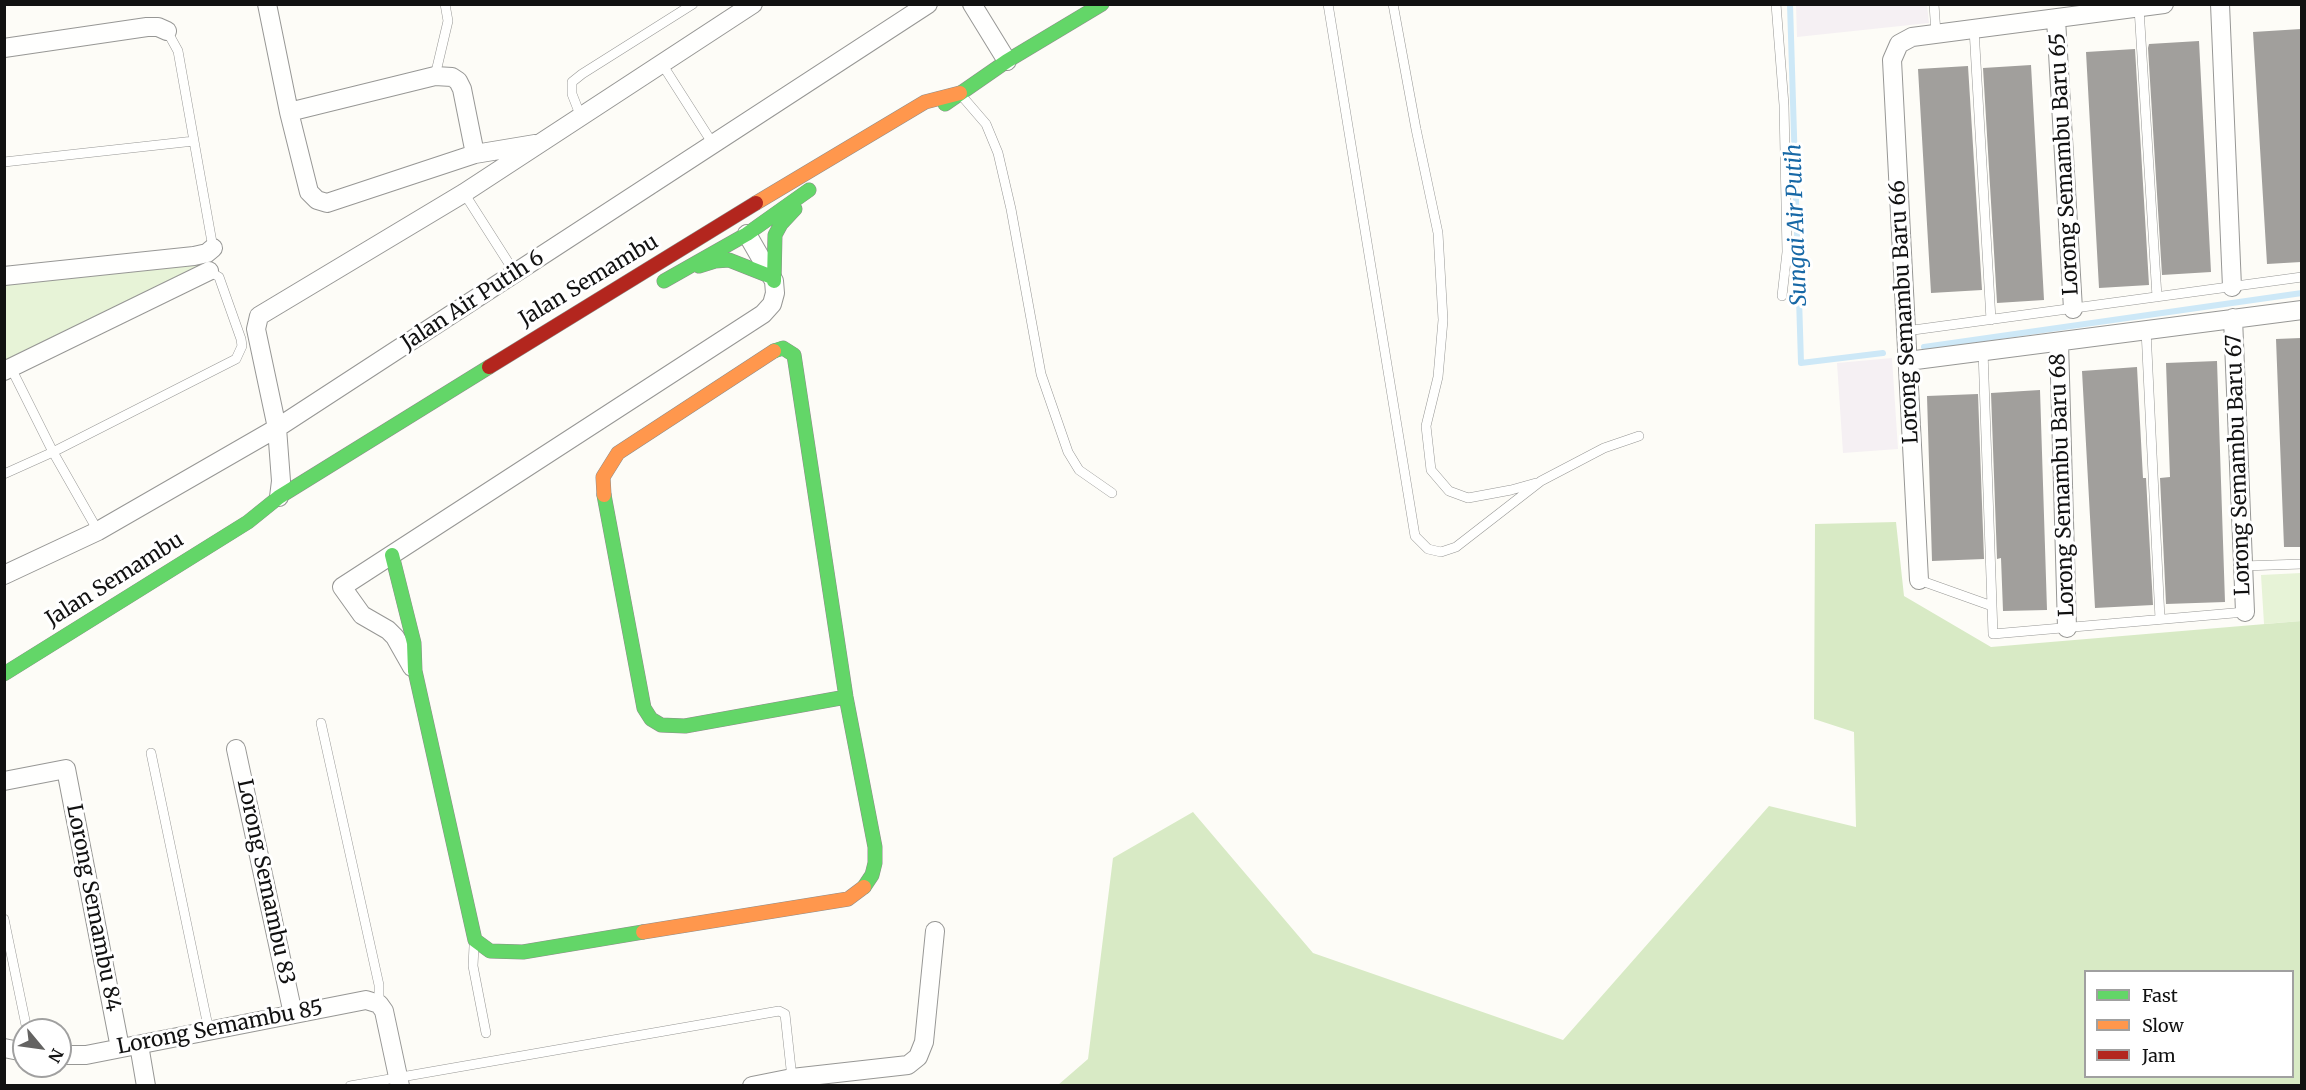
<!DOCTYPE html>
<html>
<head>
<meta charset="utf-8">
<style>
  body { margin:0 }
  #map { position:relative; width:2306px; height:1090px; overflow:hidden; background:#fdfcf7; font-family:Merriweather,serif }
  canvas { display:block }
  .frame { position:absolute; inset:0; border:6px solid #111; pointer-events:none }
  .legend { position:absolute; left:2084px; top:970px; width:210px; height:108px; box-sizing:border-box; background:#fff; border:2px solid #a0a0a0; margin:0; padding:8px 10px; list-style:none; font-size:18px; color:#111 }
  .legend li { display:flex; align-items:center; gap:12px; height:30px }
  .legend b { width:30px; border:2px solid #a0a0a0 }
  .north { position:absolute; left:12px; top:1018px; width:60px; height:60px; box-sizing:border-box; background:#fff; border:2px solid #a0a0a0; border-radius:50%; rotate:119deg; font-size:16px; font-weight:700; line-height:24px; text-align:center; color:#111 }
  .north::after { content:''; display:block; margin:auto; width:21px; height:27px; background:#646362; clip-path:polygon(50% 0,100% 100%,50% 72%,0 100%) }
</style>
</head>
<body>
<div id="map">
<canvas width="2306" height="1090"></canvas>
<div class="frame"></div>
<ul class="legend">
<li><b style="height:8px;background:#63d668"></b>Fast</li>
<li><b style="height:8px;background:#ff974d"></b>Slow</li>
<li><b style="height:8px;background:#b3261e"></b>Jam</li>
</ul>
<div class="north">N</div>
</div>
<script>
const ctx = document.querySelector('canvas').getContext('2d');
ctx.lineJoin = 'round';
function fill(path, color) {
  ctx.fillStyle = color;
  ctx.fill(path, 'evenodd');
}
function poly(rows) {
  const path = new Path2D();
  for (const r of rows) {
    path.moveTo(r[0], r[1]);
    for (let i = 2; i < r.length; i += 2) path.lineTo(r[i], r[i + 1]);
  }
  return path;
}
function strokePath(path, color, width, dash) {
  ctx.strokeStyle = color;
  ctx.lineWidth = width;
  ctx.lineCap = dash ? 'butt' : 'round';
  ctx.setLineDash(dash || []);
  ctx.stroke(path);
}
function label(font, color, halo, rows, align = 'center') {
  ctx.font = font + ' Merriweather,serif';
  ctx.lineWidth = 6;
  ctx.setLineDash([]);
  ctx.textBaseline = 'middle';
  ctx.strokeStyle = halo;
  ctx.fillStyle = color;
  for (const [text, x, y, turn = 0] of rows) {
    ctx.save();
    ctx.translate(x, y);
    ctx.rotate((+turn || 0) * Math.PI / 180);
    ctx.textAlign = isNaN(turn) ? turn : align;
    if (halo) ctx.strokeText(text, 0, 0);
    ctx.fillText(text, 0, 0);
    ctx.restore();
  }
}
fill(poly([
  [1796,5,1927,5,1929,23,1797,37],
  [1892,358,1898,449,1843,453,1837,363]
]), '#f5f0f3');
fill(poly([
  [208,259,213,263,5,367,5,285],
  [2301,573,2301,621,2264,624,2261,575]
]), '#e7f3d7');
fill(poly([
  [1896,522,1904,596,1991,647,2301,621,2301,1085,1058,1085,1088,1059,1113,858,1193,812,1313,953,1563,1040,1769,806,1856,827,1854,732,1814,719,1815,524],
  [2086,972,2292,972,2292,1076,2086,1076]
]), '#d8eac5');
strokePath(poly([
  [1790,4,1801,363,1883,353],
  [1924,347,2302,293]
]), '#cde8f7', 6);
fill(poly([
  [2301,29,2301,262,2267,264,2253,32],
  [2199,41,2211,272,2162,275,2148,48,2149,44],
  [2135,49,2149,285,2099,288,2086,52],
  [2031,65,2044,300,1997,303,1983,68],
  [1968,66,1982,290,1931,293,1918,69],
  [2301,338,2301,547,2284,547,2276,339],
  [2217,361,2225,602,2166,604,2160,478,2170,477,2166,363],
  [2137,367,2143,478,2146,478,2153,605,2095,608,2082,371],
  [2040,390,2047,610,2003,611,2001,558,1997,559,1991,393],
  [1978,394,1984,559,1932,561,1927,396]
]), '#a19f9c');
const lane = poly([
  [1328,4,1415,536,1428,549,1441,552,1456,547,1541,481,1604,448,1639,436],
  [1393,4,1416,129,1438,233,1443,320,1438,377,1426,426,1431,470,1449,491,1468,498,1511,490,1536,483],
  [1776,4,1784,105,1787,252,1782,296],
  [1934,4,1936,34],
  [2139,8,2157,297],
  [1974,29,1991,320],
  [167,31,178,51,213,248],
  [662,64,713,144],
  [435,76,448,21,445,4],
  [961,95,986,124,998,153,1011,209,1041,374,1068,452,1079,470,1112,493],
  [581,117,572,94,572,82,582,74,693,4],
  [4,162,194,141],
  [464,193,515,273],
  [2146,330,2160,619],
  [1906,331,2302,277],
  [1983,351,1993,634,2245,612],
  [11,368,53,452,98,531],
  [4,474,53,452,236,359,242,346,241,339,219,277,209,271],
  [2243,566,2302,564],
  [1919,580,1992,606],
  [321,723,379,985,379,1004],
  [151,753,209,1031],
  [4,919,27,1030],
  [474,946,473,966,486,1033],
  [350,1086,779,1011,785,1014,792,1078]
]);
const street = poly([
  [267,4,289,112,309,192,317,200,327,203,475,154,462,89,458,81,452,77,435,76,289,112],
  [972,4,1007,61],
  [2220,4,2232,287],
  [2056,19,2073,309],
  [4,48,147,27,158,27,167,31],
  [475,154,535,144],
  [4,276,194,256,207,253,213,248],
  [2233,318,2245,612],
  [2059,342,2067,628],
  [1908,361,2302,310],
  [4,371,209,271],
  [279,497,281,481,277,428,256,329,259,316,464,193,753,4],
  [4,575,98,531,277,428,928,4],
  [1919,580,1892,60,1899,44,1912,37,2164,4],
  [412,667,395,637,388,630,362,615,342,587,763,314,772,304,775,293,774,281,747,234],
  [236,749,293,1014],
  [4,781,66,769,120,1048],
  [139,1045,146,1086],
  [4,1048,24,1052],
  [60,1055,86,1055,366,1000,379,1004,384,1011,400,1086],
  [752,1086,792,1078,908,1065,918,1057,924,1042,935,931]
]);
const fast = poly([
  [945,104,1007,61,1102,4],
  [699,266,715,261,729,260,772,277],
  [664,281,747,234,809,190],
  [774,281,775,235,781,224,795,209],
  [774,351,783,348,794,355,846,697,875,847,875,863,872,875,864,887],
  [604,495,644,708,651,719,661,725,685,726,846,697],
  [392,555,414,643,415,671,475,940,490,951,523,952,643,932],
  [4,674,248,522,279,497,489,367]
]);
const slow = poly([
  [756,203,925,102,960,93],
  [604,495,603,477,618,453,774,351],
  [643,932,848,899,864,887]
]);
const jam = poly([
  [489,367,756,203]
]);
strokePath(lane, '#979795', 10);
strokePath(street, '#979795', 20);
strokePath(fast, '#8e8d8b', 15);
strokePath(slow, '#8e8d8b', 15);
strokePath(jam, '#8e8d8b', 15);
strokePath(lane, '#fffffe', 9);
strokePath(street, '#fffffe', 18);
strokePath(fast, '#63d668', 14);
strokePath(slow, '#ff974d', 14);
strokePath(jam, '#b3261e', 14);
label('21px', '#111', '#fff', [
  ["Lorong Semambu Baru 65",2065,164,-93],
  ["Jalan Semambu",589,281,-31],
  ["Jalan Air Putih 6",473,301,-33],
  ["Lorong Semambu Baru 66",1905,312,-93],
  ["Lorong Semambu Baru 67",2239,465,-92],
  ["Lorong Semambu Baru 68",2063,485,-92],
  ["Jalan Semambu",115,580,-32],
  ["Lorong Semambu 83",265,882,78],
  ["Lorong Semambu 84",93,908,79],
  ["Lorong Semambu 85",220,1028,-11]
]);
label('italic 22px', '#1768a6', '#fff', [
  ["Sungai Air Putih",1797,225,-92]
]);
</script>
</body>
</html>
